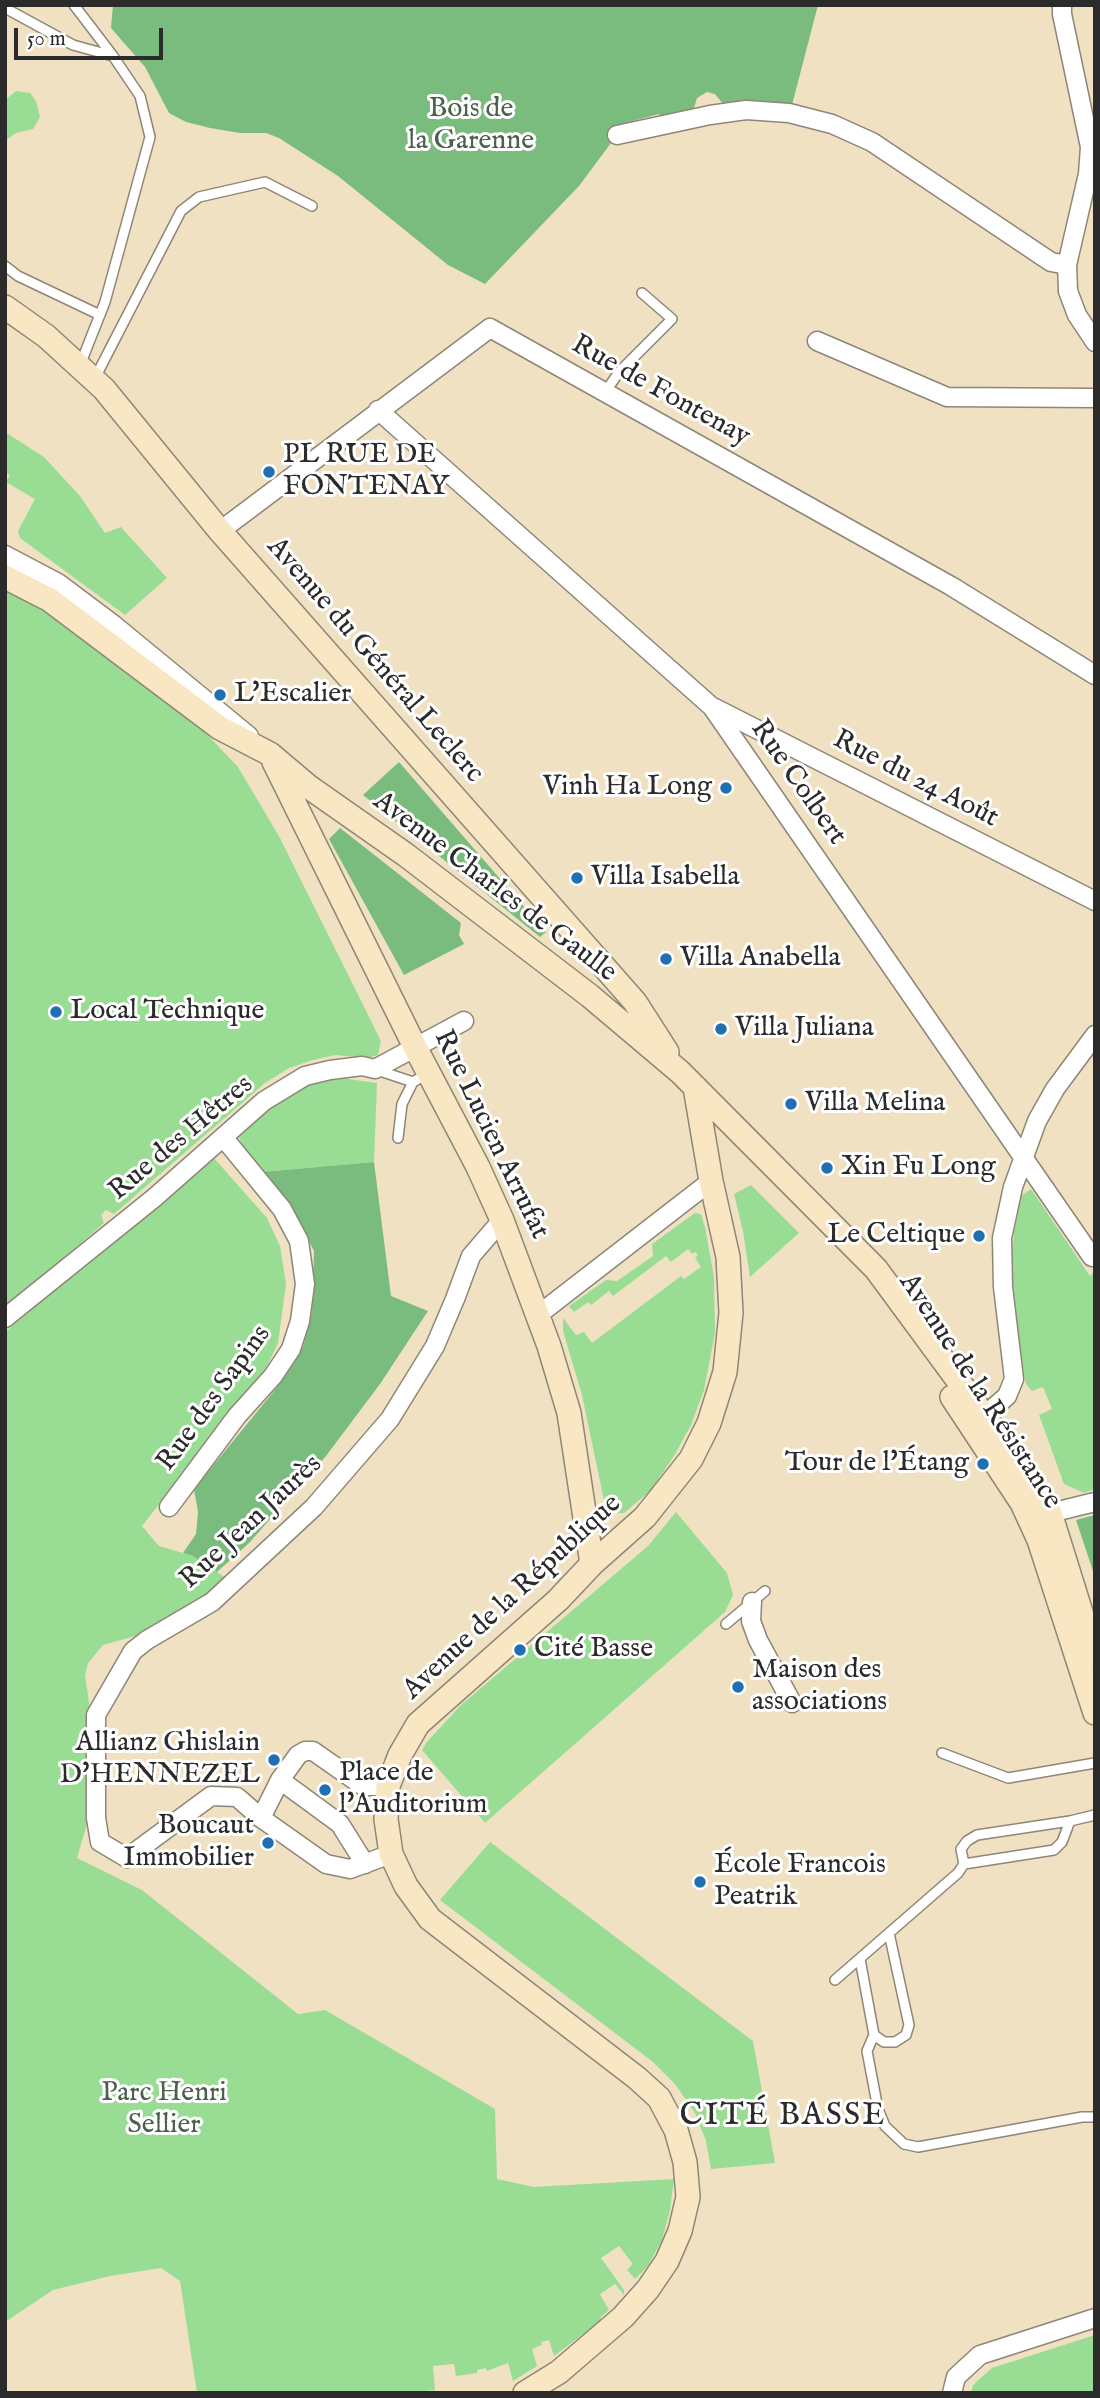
<!DOCTYPE html>
<html>
<head>
<meta charset="utf-8">
<style>
  body { margin:0 }
  #map { position:relative; width:1100px; height:2398px; overflow:hidden; background:#f0e1c3; font-family:"IM FELL English",serif }
  canvas { display:block }
  .frame { position:absolute; inset:0; border:7px solid #2b2b2b; pointer-events:none }
  .scale { position:absolute; left:14px; top:28px; width:149px; height:32px; box-sizing:border-box; border:4px solid #2b2b2b; border-top:0; padding-left:9px; font-size:21px; line-height:24px; white-space:nowrap; color:#2b2b2b; -webkit-text-stroke:5px #fff; paint-order:stroke }
</style>
</head>
<body>
<div id="map">
<canvas width="1100" height="2398"></canvas>
<div class="frame"></div>
<div class="scale">50 m</div>
</div>
<script>
const ctx = document.querySelector('canvas').getContext('2d');
ctx.lineJoin = 'round';
function fill(path, color) {
  ctx.fillStyle = color;
  ctx.fill(path, 'evenodd');
}
function poly(rows) {
  const path = new Path2D();
  for (const r of rows) {
    path.moveTo(r[0], r[1]);
    for (let i = 2; i < r.length; i += 2) path.lineTo(r[i], r[i + 1]);
  }
  return path;
}
function strokePath(path, color, width, dash) {
  ctx.strokeStyle = color;
  ctx.lineWidth = width;
  ctx.lineCap = dash ? 'butt' : 'round';
  ctx.setLineDash(dash || []);
  ctx.stroke(path);
}
function label(font, color, halo, rows, align = 'center') {
  ctx.font = font + ' "IM FELL English",serif';
  ctx.lineWidth = 6;
  ctx.setLineDash([]);
  ctx.textBaseline = 'middle';
  ctx.strokeStyle = halo;
  ctx.fillStyle = color;
  for (const [text, x, y, turn = 0] of rows) {
    ctx.save();
    ctx.translate(x, y);
    ctx.rotate((+turn || 0) * Math.PI / 180);
    ctx.textAlign = isNaN(turn) ? turn : align;
    if (halo) ctx.strokeText(text, 0, 0);
    ctx.fillText(text, 0, 0);
    ctx.restore();
  }
}
fill(poly([
  [16,91,30,93,36,101,40,117,33,129,16,133,5,141,5,100],
  [5,432,44,457,80,496,105,533,121,527,167,578,125,615,20,538,18,531,35,499,6,482,10,475,5,472],
  [5,591,56,614,197,724,238,767,280,838,381,1041,378,1055,367,1058,335,1055,313,1060,289,1068,265,1083,114,1214,106,1210,101,1215,104,1223,5,1309],
  [341,1078,377,1083,374,1162,262,1172,244,1149,239,1138,241,1129,282,1097,313,1083],
  [213,1157,267,1218,280,1246,286,1284,278,1343,266,1368,142,1526,159,1546,193,1556,229,1580,192,1605,135,1636,103,1645,88,1663,85,1675,91,1716,89,1817,77,1858,142,1890,298,2014,325,2010,495,2109,497,2179,534,2187,674,2179,670,2210,662,2240,648,2266,635,2279,627,2270,633,2264,619,2246,601,2258,624,2290,624,2295,615,2284,600,2294,609,2310,600,2318,602,2320,554,2356,549,2340,541,2342,542,2345,532,2349,537,2366,513,2381,508,2363,487,2371,486,2368,477,2370,477,2373,456,2376,454,2364,433,2366,435,2390,410,2393,197,2393,180,2281,161,2268,110,2276,53,2290,5,2322,5,1332],
  [751,1185,799,1233,750,1277,743,1231,734,1194],
  [1031,1189,1090,1276,1095,1272,1095,1489,1084,1493,1064,1484,1039,1415,1052,1409,1043,1387,1032,1391,1026,1384,1013,1319,1011,1269,1014,1232,1021,1196],
  [695,1213,701,1214,705,1227,714,1277,715,1333,704,1390,691,1425,674,1456,650,1491,624,1513,613,1513,605,1505,582,1395,563,1331,563,1318,576,1335,584,1332,592,1343,681,1276,684,1279,701,1267,695,1258,698,1255,695,1252,692,1254,688,1249,671,1262,666,1256,613,1296,609,1291,591,1305,588,1302,574,1312,569,1306,606,1280,617,1281,653,1256,652,1244],
  [676,1512,727,1573,733,1595,725,1612,485,1823,422,1750,426,1743,461,1705,648,1546],
  [490,1842,753,2041,775,2163,711,2169,706,2141,695,2113,675,2084,653,2062,440,1900],
  [1095,2335,1095,2393,971,2393,973,2385,992,2368]
]), '#99dd95');
fill(poly([
  [113,5,818,5,792,105,724,105,715,94,707,92,697,98,693,111,660,116,659,114,621,124,607,138,611,143,579,186,485,284,448,265,338,176,279,138,266,133,240,133,210,128,186,122,169,113,145,67,111,28],
  [399,762,546,932,540,937,363,795],
  [340,828,461,923,459,935,464,944,404,975,329,839],
  [374,1162,391,1296,428,1311,380,1384,326,1456,249,1543,217,1572,193,1556,183,1553,196,1534,198,1512,194,1489,274,1391,292,1366,303,1347,312,1312,314,1251,297,1217,262,1172],
  [1095,1515,1095,1577,1076,1520]
]), '#7abc7e');
const lane = poly([
  [74,5,113,56,140,96,150,137,105,302,80,365],
  [5,8,73,45,113,56],
  [5,266,18,276,100,315],
  [95,378,181,211,199,197,265,182,312,206],
  [606,391,619,372,672,319,642,293],
  [377,1070,413,1082],
  [398,1138,402,1104,413,1082,427,1074],
  [726,1624,765,1591],
  [942,1753,1008,1778,1095,1763],
  [964,1864,1054,1850,1062,1842,1070,1821],
  [860,1959,874,2035,867,2051,878,2109,885,2126,904,2144,918,2147,1082,2117,1095,2117],
  [835,1980,958,1873,964,1864,961,1849,967,1841,977,1835,1070,1821,1095,1815],
  [874,2035,884,2042,895,2042,906,2035,909,2025,889,1933]
]);
const street = poly([
  [1062,5,1062,14,1090,147,1088,174,1067,265,1068,291,1077,315,1095,342],
  [617,135,710,115,746,110,789,113,832,124,872,142,1051,262,1067,265],
  [817,341,947,397,1095,398],
  [378,410,712,707,1092,1257],
  [220,531,490,328,951,586,1095,675],
  [5,555,58,583,114,625,249,736],
  [715,708,1095,901],
  [538,1315,711,1181],
  [5,1318,154,1198,264,1101,305,1076,330,1070,362,1066,375,1069,464,1021],
  [983,1426,984,1416,1007,1396,1014,1379,1003,1287,1002,1238,1013,1187,1037,1121,1055,1089,1095,1035],
  [169,1507,237,1416,273,1376,291,1349,300,1321,305,1284,299,1241,282,1209,223,1137],
  [1041,1510,1050,1513,1095,1502],
  [752,1602,751,1621,758,1640,792,1703],
  [280,1780,340,1824,365,1864],
  [261,1818,280,1780,298,1755,305,1751,313,1751,363,1786,388,1786],
  [391,1854,350,1869,326,1864,261,1818,237,1797,211,1796,127,1858,100,1842,96,1818,96,1715,133,1651,147,1640,212,1602,314,1507,390,1419,435,1346,455,1299,471,1256,502,1220],
  [952,2393,956,2377,980,2355,1095,2318]
]);
const secondary = poly([
  [5,307,46,336,104,389,220,531,635,1002,667,1052],
  [5,577,50,600,220,728,270,754,309,787,406,855,590,996,680,1072,876,1269,1013,1455,1050,1513,1095,1657],
  [274,762,415,1047,478,1167,502,1220,549,1346,569,1413,592,1564],
  [952,1397,1022,1503,1039,1540,1095,1713],
  [525,2393,559,2372,623,2317,648,2289,667,2261,680,2231,688,2197,685,2162,676,2130,659,2098,637,2078,430,1919,406,1886,391,1854,386,1819,388,1786,400,1755,418,1724,558,1600,592,1564,645,1517,691,1459,709,1423,725,1372,731,1313,728,1257,711,1181,695,1087]
]);
strokePath(lane, '#8e8677', 12);
strokePath(street, '#8e8677', 21);
strokePath(secondary, '#8e8677', 26);
strokePath(lane, '#fff', 9);
strokePath(street, '#fff', 18);
strokePath(secondary, '#f9e7c3', 23);
for (const [x, y, r, color] of [
  [269,472,7,"#1f6fb2"],
  [220,695,7,"#1f6fb2"],
  [726,788,7,"#1f6fb2"],
  [577,878,7,"#1f6fb2"],
  [666,959,7,"#1f6fb2"],
  [56,1012,7,"#1f6fb2"],
  [721,1029,7,"#1f6fb2"],
  [791,1104,7,"#1f6fb2"],
  [827,1168,7,"#1f6fb2"],
  [979,1236,7,"#1f6fb2"],
  [983,1464,7,"#1f6fb2"],
  [520,1650,7,"#1f6fb2"],
  [738,1687,7,"#1f6fb2"],
  [274,1760,7,"#1f6fb2"],
  [325,1790,7,"#1f6fb2"],
  [268,1843,7,"#1f6fb2"],
  [700,1882,7,"#1f6fb2"]
]) {
  const dot = new Path2D();
  dot.arc(x, y, r, 0, 2 * Math.PI);
  ctx.fillStyle = color;
  ctx.fill(dot);
  strokePath(dot, '#fff', 2.5);
}
label('28px', '#4c604b', '#fff', [
  ["Bois de",471,110],
  ["la Garenne",471,142],
  ["Parc Henri",164,2094],
  ["Sellier",164,2126]
]);
label('28px', '#2b2b2b', '#fff', [
  ["Rue de Fontenay",660,392,29],
  ["Avenue du Général Leclerc",374,661,49],
  ["Rue du 24 Août",915,780,27],
  ["Rue Colbert",797,783,55],
  ["Avenue Charles de Gaulle",494,888,37],
  ["Rue Lucien Arrufat",490,1135,64],
  ["Rue des Hêtres",182,1139,-40],
  ["Avenue de la Résistance",979,1392,57],
  ["Rue des Sapins",215,1399,-54],
  ["Rue Jean Jaurès",252,1523,-43],
  ["Avenue de la République",513,1598,-43]
]);
label('28px', '#2b2b2b', '#fff', [
  ["PL RUE DE",283,456],
  ["FONTENAY",283,488],
  ["L'Escalier",234,695],
  ["Vinh Ha Long",712,788,"right"],
  ["Villa Isabella",591,878],
  ["Villa Anabella",680,959],
  ["Local Technique",70,1012],
  ["Villa Juliana",735,1029],
  ["Villa Melina",805,1104],
  ["Xin Fu Long",841,1168],
  ["Le Celtique",965,1236,"right"],
  ["Tour de l'Étang",969,1464,"right"],
  ["Cité Basse",534,1650],
  ["Maison des",752,1671],
  ["associations",752,1703],
  ["Allianz Ghislain",260,1744,"right"],
  ["D'HENNEZEL",260,1776,"right"],
  ["Place de",339,1774],
  ["l'Auditorium",339,1806],
  ["Boucaut",254,1827,"right"],
  ["Immobilier",254,1859,"right"],
  ["École Francois",714,1866],
  ["Peatrik",714,1898]
], 'left');
ctx.letterSpacing = '2px';
label('32px', '#2b2b2b', '#fff', [
  ["CITÉ BASSE",783,2117]
]);
ctx.letterSpacing = '0px';
</script>
</body>
</html>
